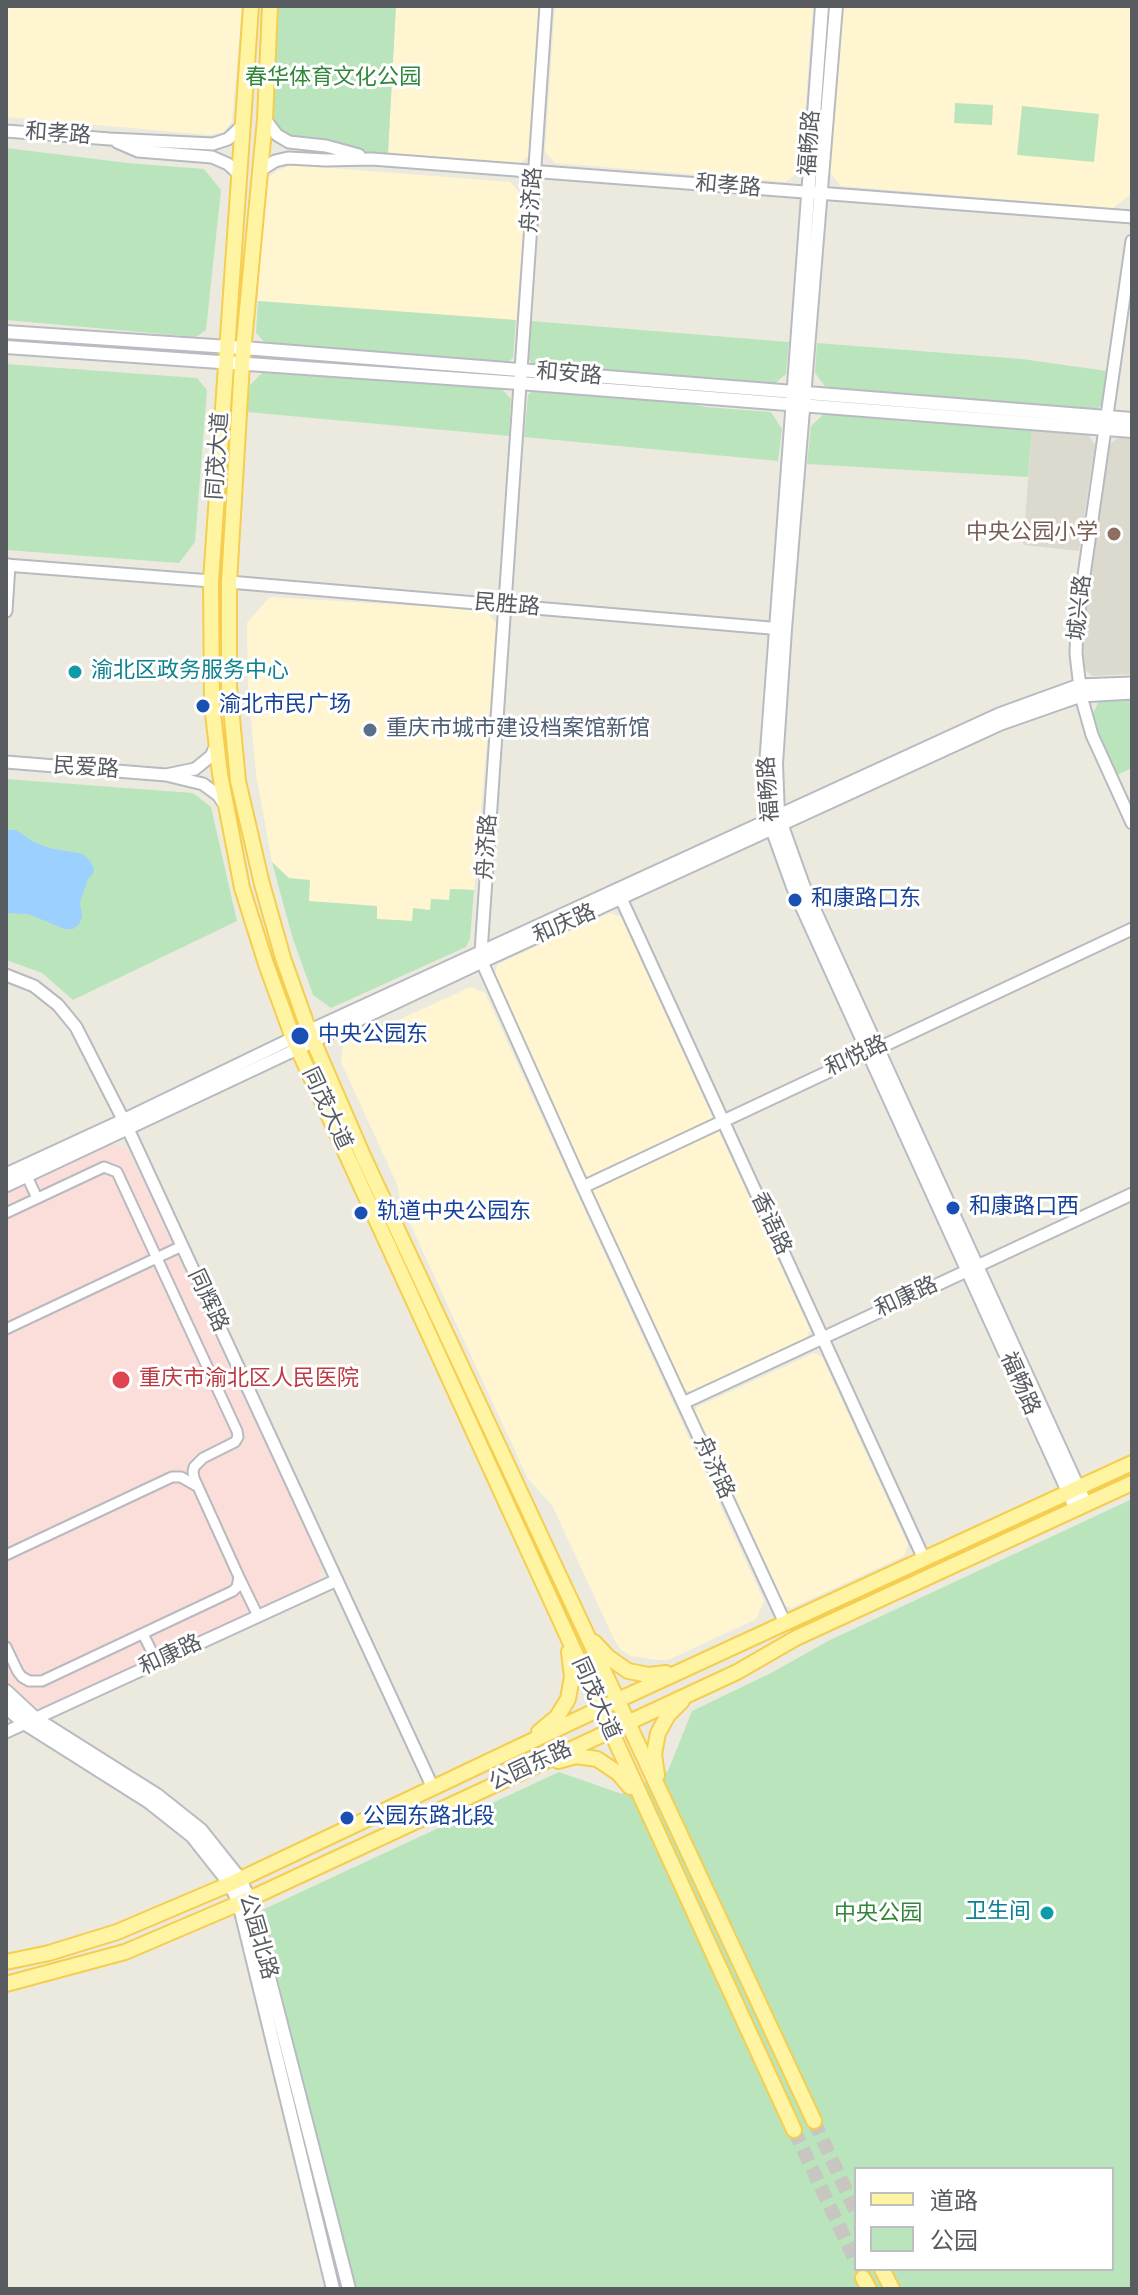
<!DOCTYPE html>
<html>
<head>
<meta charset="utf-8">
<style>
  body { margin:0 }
  #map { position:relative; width:1138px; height:2295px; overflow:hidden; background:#eceadf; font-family:"Nunito Sans","Noto Sans SC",sans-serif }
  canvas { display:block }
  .frame { position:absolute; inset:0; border:8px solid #585c61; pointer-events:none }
  .legend { position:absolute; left:854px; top:2167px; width:260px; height:104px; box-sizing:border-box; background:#fff; border:2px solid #bcbec0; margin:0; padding:10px 14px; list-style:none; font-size:24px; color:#585c61 }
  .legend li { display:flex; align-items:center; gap:16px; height:40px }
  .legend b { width:40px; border:2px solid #bcbec0 }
</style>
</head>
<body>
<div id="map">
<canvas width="1138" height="2295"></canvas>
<div class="frame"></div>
<ul class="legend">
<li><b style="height:10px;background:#fff4a1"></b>道路</li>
<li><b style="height:22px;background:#bae5bc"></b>公园</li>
</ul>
</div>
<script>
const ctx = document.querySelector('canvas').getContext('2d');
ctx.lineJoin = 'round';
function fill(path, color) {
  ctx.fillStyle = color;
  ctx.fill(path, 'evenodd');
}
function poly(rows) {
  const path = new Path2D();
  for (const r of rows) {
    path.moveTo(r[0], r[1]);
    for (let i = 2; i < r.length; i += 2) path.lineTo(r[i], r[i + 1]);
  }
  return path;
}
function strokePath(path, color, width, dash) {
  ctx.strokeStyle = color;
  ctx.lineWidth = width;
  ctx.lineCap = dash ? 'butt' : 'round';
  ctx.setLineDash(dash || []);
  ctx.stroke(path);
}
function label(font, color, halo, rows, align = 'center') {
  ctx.font = font + ' "Nunito Sans","Noto Sans SC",sans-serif';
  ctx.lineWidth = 6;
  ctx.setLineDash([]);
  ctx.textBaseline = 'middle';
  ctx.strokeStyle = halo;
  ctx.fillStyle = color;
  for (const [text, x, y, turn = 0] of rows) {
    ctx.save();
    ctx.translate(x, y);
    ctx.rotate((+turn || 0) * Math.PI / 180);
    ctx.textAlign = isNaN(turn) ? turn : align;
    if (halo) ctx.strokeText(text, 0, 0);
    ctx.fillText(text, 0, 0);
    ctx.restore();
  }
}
fill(poly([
  [6,6,242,6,232,121,224,132,210,135,6,117],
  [396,6,538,6,530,154,519,164,388,154],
  [555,6,813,6,801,169,786,182,555,163,545,152],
  [842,6,1132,6,1132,193,1113,208,841,186,828,170],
  [292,165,510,182,526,200,516,320,258,301,260,232,265,180,278,170],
  [270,597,485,610,497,624,474,890,451,889,450,900,431,899,431,910,412,921,377,919,377,906,308,901,272,862,256,774,248,685,247,623],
  [610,913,621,917,810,1330,806,1338,691,1392,681,1388,493,977,498,964],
  [471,987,485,993,764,1601,756,1619,668,1660,658,1660,631,1656,621,1650,614,1639,552,1505,528,1479,401,1204,397,1184,341,1062,343,1045],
  [814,1353,822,1357,908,1545,904,1556,791,1608,779,1602,693,1416,697,1407]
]), '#fff6d1');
fill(poly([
  [1032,429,1087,433,1095,445,1079,551,1023,545],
  [1119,437,1132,438,1132,674,1092,676,1084,669,1083,623,1109,445]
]), '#dcd9ce');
fill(poly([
  [112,1144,128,1149,323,1567,317,1583,43,1709,31,1705,6,1682,6,1194]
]), '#fbddd9');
fill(poly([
  [277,6,396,6,388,154,369,153,326,142,290,138,280,131,272,119],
  [955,103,993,105,992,125,954,123],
  [1022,106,1099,114,1094,162,1017,155],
  [6,148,128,163,204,169,221,190,206,330,196,337,6,320],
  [258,301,516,320,513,358,504,365,268,346,256,333],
  [531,321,789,342,786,374,771,387,535,367,528,358],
  [817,343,1022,359,1107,371,1102,405,1092,412,827,389,815,373],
  [6,364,197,378,207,390,195,542,179,563,6,550],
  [265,370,501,388,511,399,509,436,247,412,250,385],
  [534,389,673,401,706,407,771,412,782,429,778,461,524,437,528,395],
  [824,414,913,422,941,421,1032,429,1028,477,807,464,811,426],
  [1132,699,1132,768,1117,775,1099,733,1093,713,1099,701],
  [6,779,193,793,211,807,237,921,73,1000,42,973,6,960],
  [272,862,289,878,310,880,309,901,377,906,377,919,412,921,413,908,430,910,431,899,449,900,450,889,474,890,470,939,466,947,331,1008,313,995,292,936],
  [1132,1499,1132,2289,355,2289,351,2280,302,2082,262,1910,559,1772,622,1794,668,1771,692,1711,773,1672,828,1641],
  [856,2169,1112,2169,1112,2269,856,2269]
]), '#bae5bc');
fill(poly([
  [6,830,16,830,32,841,49,848,83,854,91,862,94,868,93,874,88,879,80,902,82,916,80,923,73,929,65,929,28,914,6,913]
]), '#9cd0ff');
strokePath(poly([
  [814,2121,856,2212],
  [794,2130,856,2262]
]), '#c7c6c0', 14, [14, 7]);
const minor = poly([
  [25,1172,37,1198],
  [6,1213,104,1167,117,1172,237,1431,238,1437,235,1442,203,1458,194,1467,193,1472,194,1478,239,1577,237,1587,233,1591,42,1681,29,1681,22,1677,18,1672,6,1647],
  [6,1329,182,1246],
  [6,1555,172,1477,181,1477,195,1485],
  [239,1577,258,1616],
  [143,1634,157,1662]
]);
const tertiary = poly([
  [546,6,481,952,482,962,583,1187,785,1623],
  [265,119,277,135,289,142,326,146,359,155],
  [6,131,110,139,213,144,228,139,243,125],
  [117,142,138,151,212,157,228,164,240,175],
  [259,171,275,161,288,158,325,160,372,159,1132,217],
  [1132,241,1077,624,1076,654,1081,696,1092,735,1132,823],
  [6,565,211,581],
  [229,582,782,629],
  [6,611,9,565],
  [216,746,211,756,195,769,166,775,203,784,218,795,225,805],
  [6,762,166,775],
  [619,894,924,1559],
  [6,975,34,986,58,1005,76,1027,128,1129,433,1788],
  [6,1174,123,1120,293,1038,999,714,1079,685,1132,683],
  [6,1186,482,962,1001,724,1081,696,1132,693],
  [583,1187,1132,929],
  [683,1403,1132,1194],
  [6,1732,337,1580]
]);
const secondary = poly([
  [822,6,766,765,769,820,793,887,1076,1509],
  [836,6,785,629,776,764,778,815,803,885,1086,1505],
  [6,332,244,348,1132,419],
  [6,347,519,383,1132,431],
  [6,1691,35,1718,157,1795,201,1830,240,1879,249,1899,349,2289],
  [6,1707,24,1723,149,1802,192,1836,230,1884,239,1903,333,2289]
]);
const primary = poly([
  [251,6,211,581,212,705,220,774,242,888,266,964,293,1038,794,2130],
  [270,6,265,119,242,363,229,582,229,687,238,781,262,884,283,958,309,1031,364,1158,814,2121],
  [594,1642,608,1657,628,1671,649,1675,666,1673],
  [539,1732,557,1717,568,1699,572,1677,569,1652],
  [558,1761,576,1756,597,1759,618,1773,630,1787],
  [657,1775,654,1754,658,1733,668,1715,682,1701],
  [6,1962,49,1953,117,1932,230,1884,616,1701,1132,1463],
  [6,1984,125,1952,249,1899,737,1672,796,1638,1132,1483],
  [882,2269,892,2289],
  [863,2278,869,2289]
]);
strokePath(minor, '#b7babf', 13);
strokePath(tertiary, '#b7babf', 15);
strokePath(secondary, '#b8bbc2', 16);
strokePath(primary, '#f5cd4f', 18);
strokePath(minor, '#fff', 9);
strokePath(tertiary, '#fff', 11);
strokePath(secondary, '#fff', 12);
strokePath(primary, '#fff4a1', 14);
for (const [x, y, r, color] of [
  [1114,534,8,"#8d6e63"],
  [75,672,8,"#0f9aa8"],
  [203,706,8,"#1a4fb4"],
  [370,730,8,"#5c6f8a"],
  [795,900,8,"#1a4fb4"],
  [300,1036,10,"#1a4fb4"],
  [953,1208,8,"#1a4fb4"],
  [361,1213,8,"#1a4fb4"],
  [121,1380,10,"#e0444e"],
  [347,1818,8,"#1a4fb4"],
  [1047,1913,8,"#0f9aa8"]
]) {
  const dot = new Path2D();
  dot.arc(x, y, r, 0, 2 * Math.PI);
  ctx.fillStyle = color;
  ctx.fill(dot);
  strokePath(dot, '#fff', 3);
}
label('22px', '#32863a', '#fff', [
  ["春华体育文化公园",333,79],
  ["中央公园",878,1915]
]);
label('22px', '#585c61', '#fff', [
  ["和孝路",58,135,4],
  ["福畅路",811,143,-86],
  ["和孝路",728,187,5],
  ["舟济路",533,200,-86],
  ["和安路",569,375,5],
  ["同茂大道",219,456,-86],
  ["民胜路",507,606,5],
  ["城兴路",1081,608,-84],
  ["民爱路",86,769,4],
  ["福畅路",770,789,-94],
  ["舟济路",488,847,-86],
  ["和庆路",565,925,-24],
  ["和悦路",857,1057,-25],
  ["同茂大道",326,1109,65],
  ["香语路",770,1224,65],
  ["和康路",907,1298,-25],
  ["同辉路",207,1301,65],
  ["福畅路",1019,1384,66],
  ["舟济路",713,1468,65],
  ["和康路",171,1656,-25],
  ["同茂大道",595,1699,66],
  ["公园东路",531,1767,-25],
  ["公园北路",257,1937,74]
]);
label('22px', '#785e54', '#fff', [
  ["中央公园小学",1098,534]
], 'right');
label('22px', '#0d838f', '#fff', [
  ["渝北区政务服务中心",91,672],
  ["卫生间",1031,1913,"right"]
], 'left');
label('22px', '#164399', '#fff', [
  ["渝北市民广场",219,706],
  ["和康路口东",811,900],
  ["中央公园东",318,1036],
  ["和康路口西",969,1208],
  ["轨道中央公园东",377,1213],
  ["公园东路北段",363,1818]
], 'left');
label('22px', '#4e5e75', '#fff', [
  ["重庆市城市建设档案馆新馆",386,730]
], 'left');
label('22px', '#be3a42', '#fff', [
  ["重庆市渝北区人民医院",139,1380]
], 'left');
</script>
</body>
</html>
